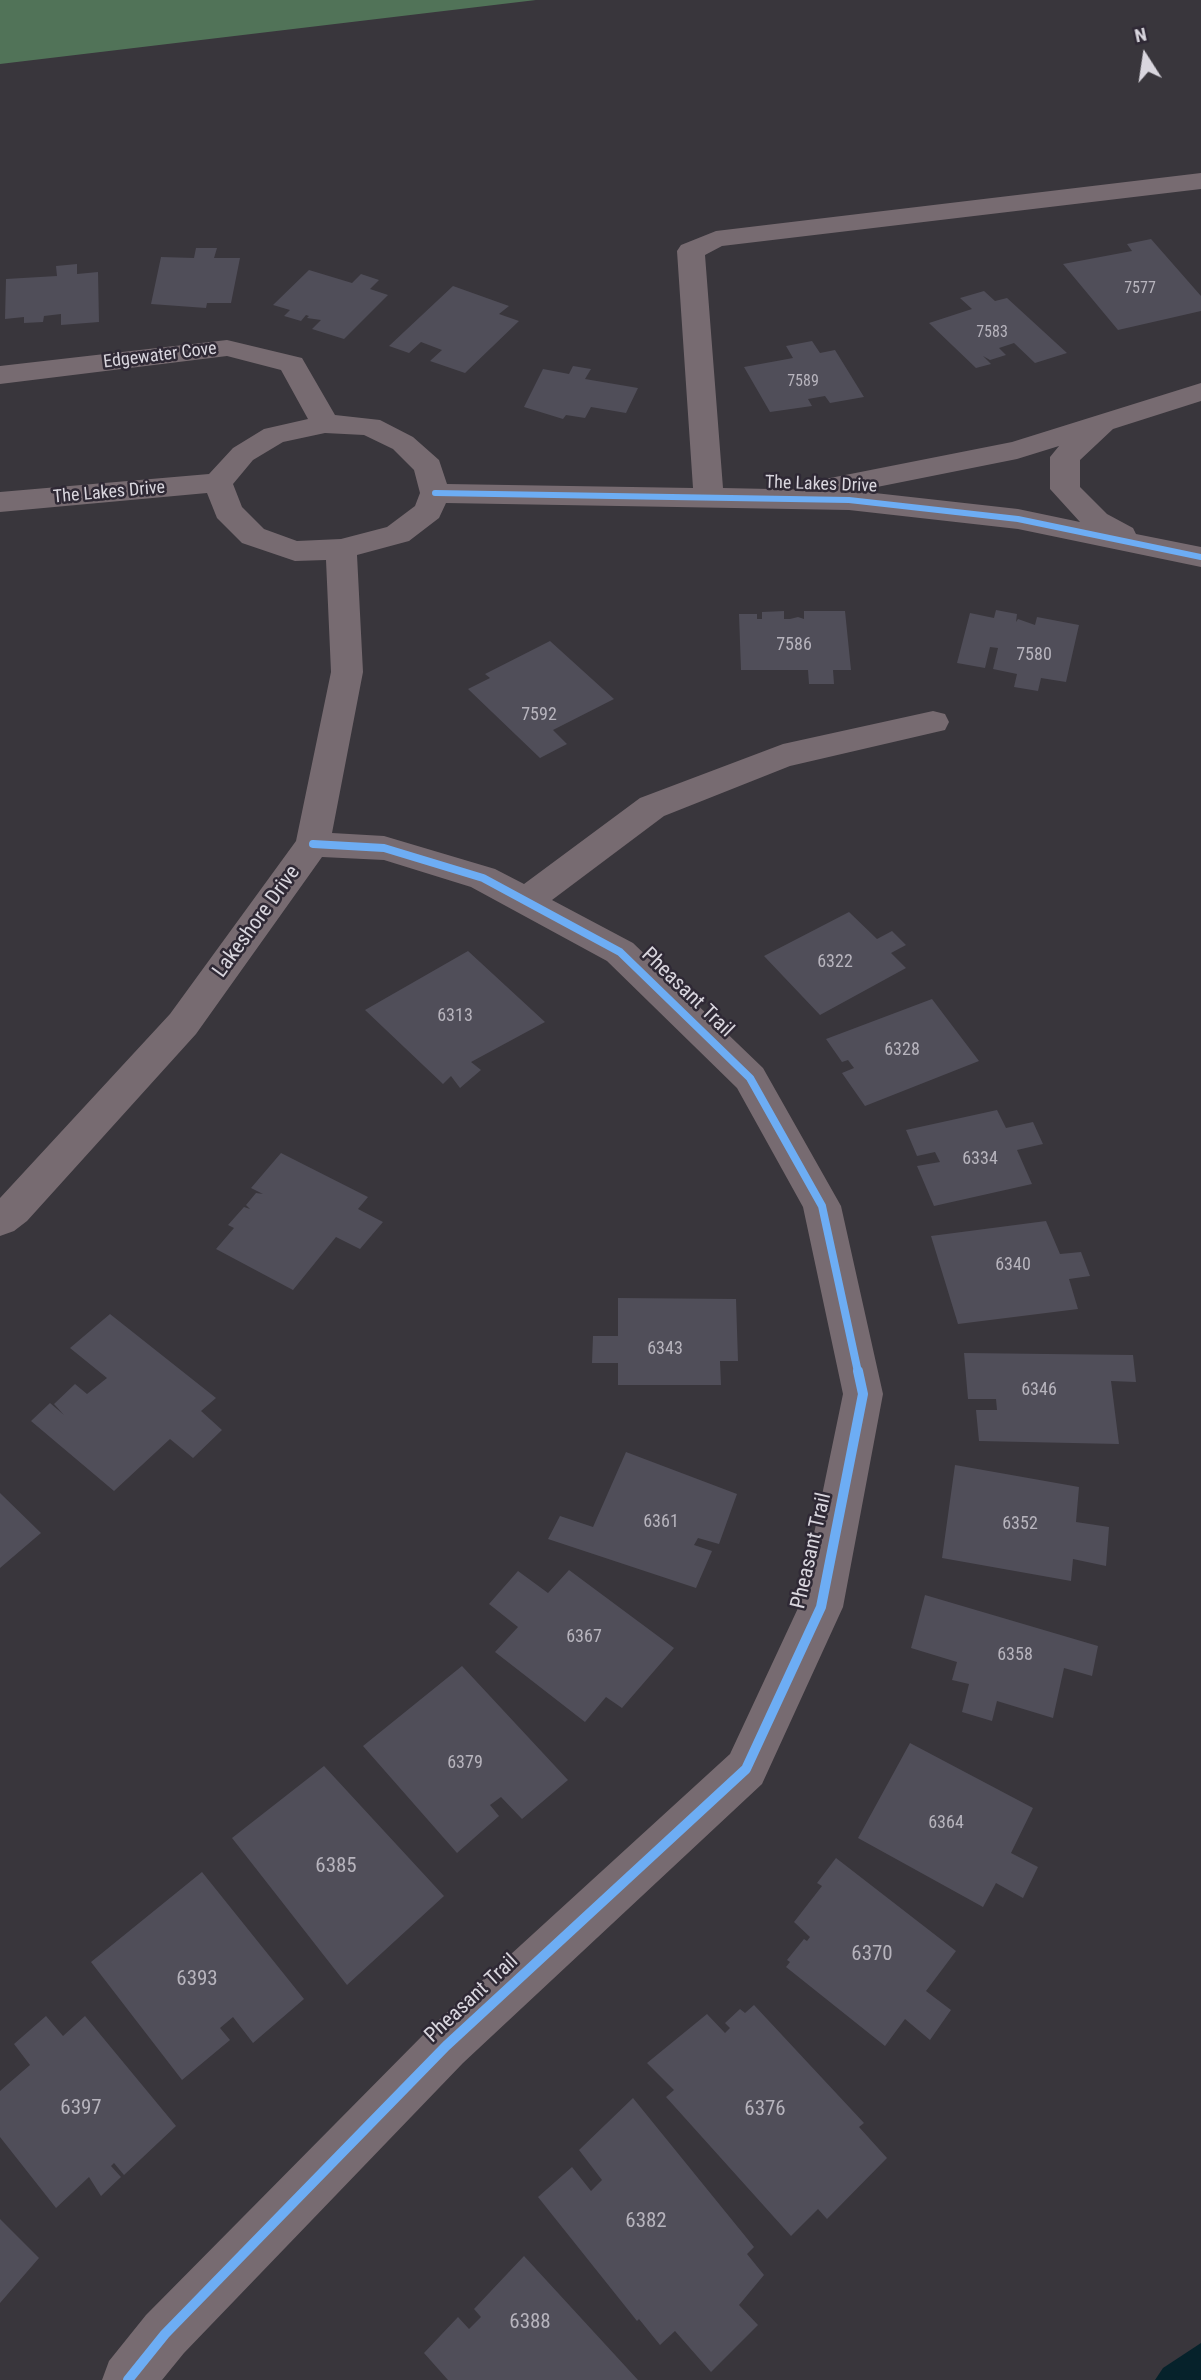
<!DOCTYPE html>
<html>
<head>
<meta charset="utf-8">
<style>
  body { margin:0 }
  #map { position:relative; width:1201px; height:2380px; overflow:hidden; background:#39363c; font-family:"Roboto Condensed",sans-serif }
  canvas { display:block }
  .north { position:absolute; left:1110px; top:21px; width:70px; height:70px; -webkit-text-stroke:5px #2f2935; paint-order:stroke; rotate:348deg; font-size:19px; font-weight:700; line-height:28px; text-align:center; color:#d9d6de }
  .north::after { content:''; display:block; margin:auto; width:24px; height:32px; background:#d9d6de; clip-path:polygon(50% 0,100% 100%,50% 72%,0 100%) }
</style>
</head>
<body>
<div id="map">
<canvas width="1201" height="2380"></canvas>
<div class="north">N</div>
</div>
<script>
const ctx = document.querySelector('canvas').getContext('2d');
ctx.lineJoin = 'round';
function fill(path, color) {
  ctx.fillStyle = color;
  ctx.fill(path, 'evenodd');
}
function poly(rows) {
  const path = new Path2D();
  for (const r of rows) {
    path.moveTo(r[0], r[1]);
    for (let i = 2; i < r.length; i += 2) path.lineTo(r[i], r[i + 1]);
  }
  return path;
}
function strokePath(path, color, width, dash) {
  ctx.strokeStyle = color;
  ctx.lineWidth = width;
  ctx.lineCap = dash ? 'butt' : 'round';
  ctx.setLineDash(dash || []);
  ctx.stroke(path);
}
function label(font, color, halo, rows, align = 'center') {
  ctx.font = font + ' "Roboto Condensed",sans-serif';
  ctx.lineWidth = 5;
  ctx.setLineDash([]);
  ctx.textBaseline = 'middle';
  ctx.strokeStyle = halo;
  ctx.fillStyle = color;
  for (const [text, x, y, turn = 0] of rows) {
    ctx.save();
    ctx.translate(x, y);
    ctx.rotate((+turn || 0) * Math.PI / 180);
    ctx.textAlign = isNaN(turn) ? turn : align;
    if (halo) ctx.strokeText(text, 0, 0);
    ctx.fillText(text, 0, 0);
    ctx.restore();
  }
}
fill(poly([
  [0,0,536,0,0,64]
]), '#517358');
fill(poly([
  [1201,2343,1201,2380,1155,2380,1163,2368]
]), '#06222b');
fill(poly([
  [1151,239,1201,296,1201,311,1118,330,1063,264,1132,251,1127,244],
  [196,248,217,248,214,258,240,258,231,303,207,303,206,308,151,304,161,257,194,258],
  [77,264,77,274,98,272,99,322,61,325,61,314,44,316,43,322,24,323,24,317,5,319,6,279,57,276,56,266],
  [309,270,352,283,361,274,379,280,370,289,388,295,344,339,312,329,321,320,307,318,309,316,306,315,301,321,284,316,290,310,273,305],
  [453,286,509,306,499,314,519,321,465,373,430,361,442,350,421,342,409,353,389,346],
  [984,291,995,301,1007,298,1067,353,1035,363,1014,343,999,348,1006,355,990,360,983,356,991,364,976,368,929,323,972,309,960,298],
  [812,341,820,353,835,350,864,397,830,403,825,396,808,399,812,406,770,412,744,367,793,358,786,346],
  [573,366,591,369,585,379,638,388,626,413,591,407,585,418,566,415,563,419,524,407,543,369,569,374],
  [996,610,1017,614,1016,622,1018,619,1035,625,1037,617,1079,625,1066,682,1041,678,1038,691,1014,687,1017,674,993,669,998,648,990,647,985,668,957,663,970,613,994,618],
  [784,611,784,619,790,619,798,617,804,619,804,611,845,611,851,670,833,670,834,684,809,684,808,670,741,670,739,614,757,614,757,619,762,619,762,612],
  [550,641,614,699,553,730,567,744,540,758,468,689,490,678,485,674],
  [849,912,877,939,892,931,906,945,891,953,906,968,820,1015,764,956],
  [468,951,545,1022,471,1062,481,1070,460,1088,451,1076,443,1084,365,1010],
  [932,999,979,1061,865,1106,842,1073,854,1068,848,1060,842,1062,826,1039],
  [997,1110,1006,1128,1033,1122,1043,1144,1017,1150,1032,1184,934,1206,917,1166,940,1162,935,1152,917,1156,906,1130],
  [281,1153,368,1197,358,1209,383,1222,360,1249,336,1237,293,1290,216,1249,234,1228,228,1225,244,1207,250,1209,246,1205,256,1193,263,1194,251,1188],
  [1046,1221,1060,1254,1081,1252,1090,1276,1069,1279,1078,1309,958,1324,931,1236],
  [618,1298,736,1299,738,1361,720,1361,721,1385,618,1385,618,1363,592,1363,593,1336,618,1336],
  [110,1314,216,1398,201,1411,222,1430,193,1458,170,1439,114,1491,31,1421,50,1403,64,1415,54,1404,75,1384,87,1394,107,1378,70,1348],
  [964,1353,1133,1355,1136,1382,1111,1381,1119,1444,979,1441,976,1410,997,1410,996,1399,968,1399],
  [626,1452,737,1494,719,1544,698,1538,694,1545,712,1551,696,1588,548,1539,560,1516,593,1527],
  [955,1465,1079,1487,1076,1522,1109,1527,1106,1566,1073,1559,1071,1581,942,1558],
  [0,1493,41,1533,0,1568],
  [569,1570,674,1648,622,1708,606,1697,585,1722,495,1652,518,1627,489,1604,518,1571,548,1593],
  [925,1595,1098,1646,1092,1676,1064,1668,1053,1718,997,1701,992,1721,962,1712,969,1684,952,1680,957,1662,911,1648],
  [462,1666,568,1780,522,1819,501,1797,490,1805,499,1816,457,1853,363,1746],
  [910,1743,1033,1808,1011,1853,1038,1867,1023,1898,996,1883,983,1907,858,1838],
  [324,1766,444,1896,347,1985,232,1838],
  [836,1858,956,1951,926,1991,951,2010,930,2040,905,2019,885,2046,786,1967,790,1962,787,1960,804,1939,807,1941,810,1937,794,1922,822,1886,817,1883],
  [202,1872,304,1999,253,2043,233,2017,220,2028,230,2040,182,2080,91,1962],
  [754,2005,864,2123,859,2127,887,2158,827,2219,818,2209,791,2236,666,2097,674,2090,647,2063,707,2014,725,2033,730,2028,725,2023,740,2009,745,2013],
  [46,2016,63,2036,85,2016,176,2126,124,2175,114,2163,111,2166,121,2177,101,2196,89,2177,56,2208,0,2137,0,2091,30,2065,14,2044],
  [633,2098,754,2247,747,2254,764,2275,739,2305,758,2325,711,2372,675,2331,660,2345,639,2319,637,2321,538,2197,572,2167,591,2191,602,2180,579,2150],
  [0,2219,39,2258,0,2303],
  [524,2256,638,2380,448,2380,424,2353,458,2317,469,2329,481,2317,474,2309]
]), '#504e59');
fill(poly([
  [1201,173,1201,189,722,246,705,255,723,488,818,490,816,487,820,480,1012,442,1201,383,1201,401,1113,429,1080,460,1080,487,1107,514,1133,528,1136,534,1201,547,1201,567,1018,529,849,510,446,503,439,518,409,541,357,555,363,672,332,833,384,836,495,869,524,884,640,798,783,744,933,711,945,714,949,722,945,730,790,766,664,816,552,900,633,943,763,1068,841,1206,883,1394,843,1607,762,1784,463,2063,184,2353,162,2380,102,2380,109,2361,146,2315,429,2029,730,1754,799,1606,843,1394,803,1207,737,1088,607,961,471,887,384,860,322,857,196,1034,27,1221,14,1231,0,1236,0,1198,170,1014,296,841,331,672,326,560,295,561,242,543,217,518,207,493,0,512,0,492,209,474,233,448,264,429,308,419,281,370,227,356,0,384,0,366,227,340,302,358,335,415,380,420,413,437,439,460,447,484,693,488,677,251,681,245,716,231,1201,173],
  [325,433,364,435,393,449,414,470,420,493,415,506,387,527,341,539,297,541,264,529,242,507,233,484,253,460,283,442,325,433],
  [1059,446,1050,457,1050,489,1080,522,1018,509,857,491,1017,459,1059,446]
]), '#776b71');
strokePath(poly([
  [435,493,849,500,1018,519,1201,557]
]), '#6dadf4', 6);
strokePath(poly([
  [313,844,384,848,483,878,620,952,750,1078,822,1206,858,1372]
]), '#6dadf4', 8);
strokePath(poly([
  [128,2380,165,2334,446,2046,746,1769,821,1607,863,1394,858,1371]
]), '#6dadf4', 10);
label('16px', '#b7b4bd', null, [
  ["7577",1140,289],
  ["7583",992,333],
  ["7589",803,382]
]);
label('18px', '#d9d6de', '#2f2935', [
  ["Edgewater Cove",160,356,-7],
  ["The Lakes Drive",821,485,2],
  ["The Lakes Drive",109,493,-5]
]);
label('18px', '#b7b4bd', null, [
  ["7586",794,645],
  ["7580",1034,655],
  ["7592",539,715],
  ["6322",835,962],
  ["6313",455,1016],
  ["6328",902,1050],
  ["6334",980,1159],
  ["6340",1013,1265],
  ["6343",665,1349],
  ["6346",1039,1390],
  ["6361",661,1522],
  ["6352",1020,1524],
  ["6367",584,1637],
  ["6358",1015,1655],
  ["6379",465,1763],
  ["6364",946,1823]
]);
label('21px', '#d9d6de', '#2f2935', [
  ["Lakeshore Drive",257,922,-54],
  ["Pheasant Trail",687,993,44],
  ["Pheasant Trail",812,1551,-77],
  ["Pheasant Trail",472,1999,-43]
]);
label('21px', '#b7b4bd', null, [
  ["6385",336,1867],
  ["6370",872,1955],
  ["6393",197,1980],
  ["6397",81,2109],
  ["6376",765,2110],
  ["6382",646,2222],
  ["6388",530,2323]
]);
</script>
</body>
</html>
